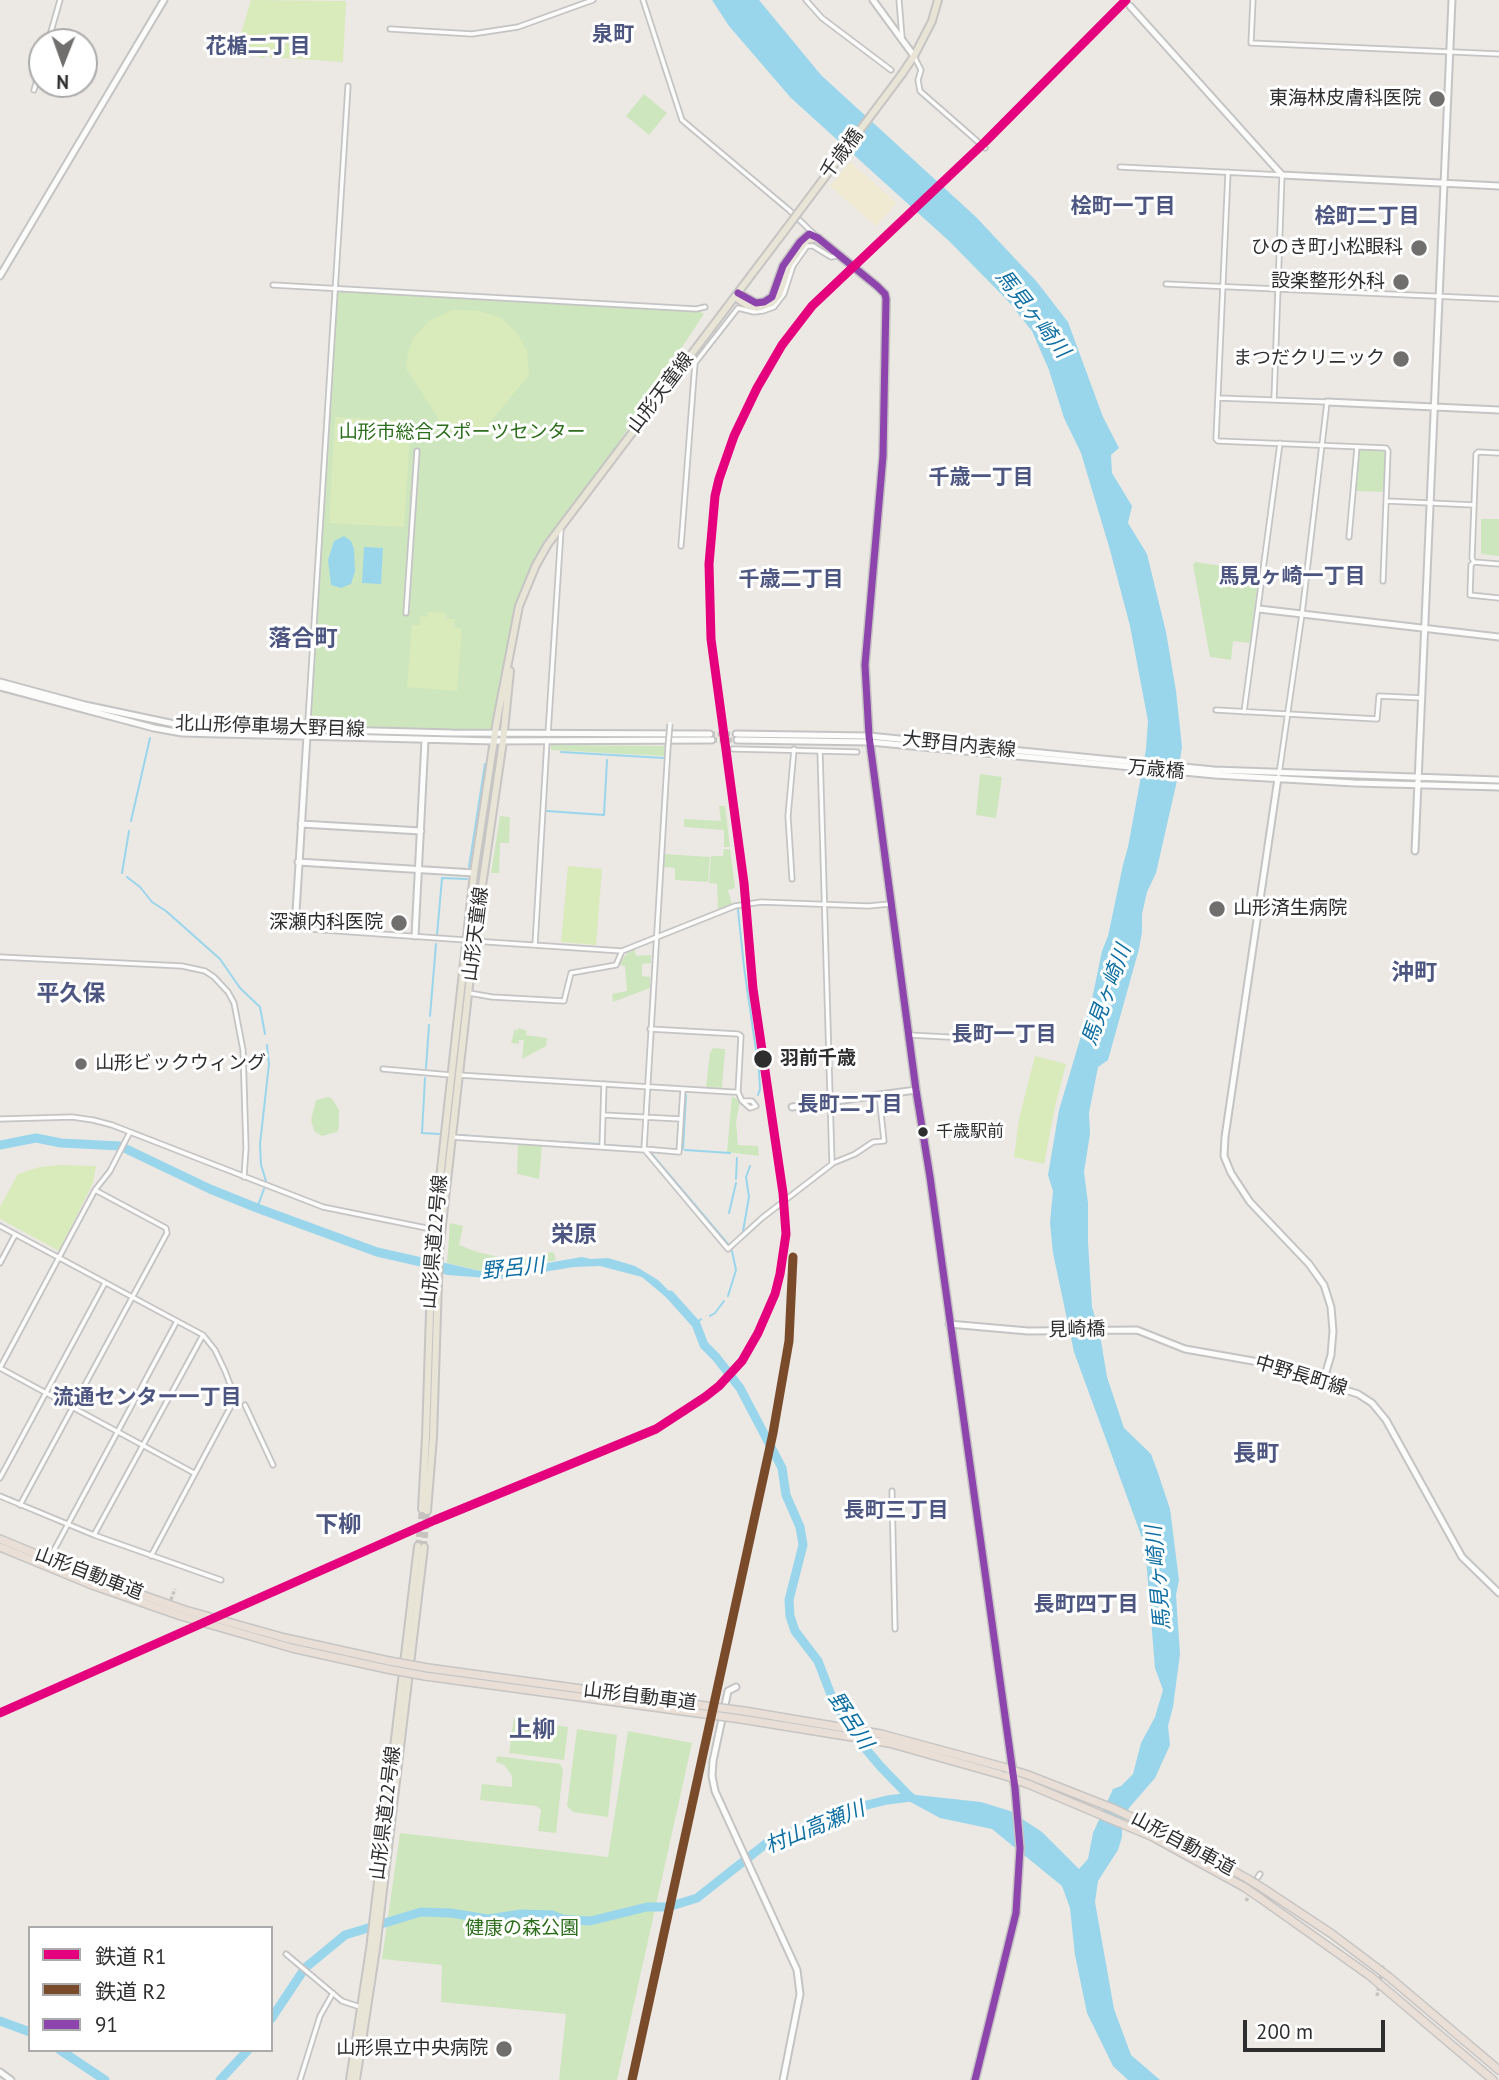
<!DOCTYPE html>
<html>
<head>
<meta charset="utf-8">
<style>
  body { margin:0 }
  #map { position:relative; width:1499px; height:2080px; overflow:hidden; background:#ece8e4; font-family:"PT Sans","Noto Sans JP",sans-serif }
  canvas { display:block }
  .legend { position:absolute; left:28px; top:1926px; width:245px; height:126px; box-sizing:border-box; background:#fff; border:2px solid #ababab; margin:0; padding:9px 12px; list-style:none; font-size:21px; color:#2e2e2e }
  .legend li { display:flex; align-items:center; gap:14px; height:35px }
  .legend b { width:35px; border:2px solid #ababab }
  .north { position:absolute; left:28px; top:28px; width:70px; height:70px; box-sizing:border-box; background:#fff; border:2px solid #ababab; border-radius:50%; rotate:181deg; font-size:19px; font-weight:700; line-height:28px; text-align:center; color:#2e2e2e }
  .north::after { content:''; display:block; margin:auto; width:24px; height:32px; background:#706f6e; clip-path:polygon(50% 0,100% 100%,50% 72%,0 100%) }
  .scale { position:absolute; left:1243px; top:2020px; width:142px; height:32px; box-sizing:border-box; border:4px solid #2e2e2e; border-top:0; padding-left:9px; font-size:21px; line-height:24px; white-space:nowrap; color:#2e2e2e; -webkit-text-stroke:5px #fff; paint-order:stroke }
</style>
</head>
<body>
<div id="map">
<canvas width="1499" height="2080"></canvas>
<ul class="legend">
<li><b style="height:9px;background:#e5007d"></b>鉄道 R1</li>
<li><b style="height:9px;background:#7a4b2a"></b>鉄道 R2</li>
<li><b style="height:9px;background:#8e44ad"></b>91</li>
</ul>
<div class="north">N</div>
<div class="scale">200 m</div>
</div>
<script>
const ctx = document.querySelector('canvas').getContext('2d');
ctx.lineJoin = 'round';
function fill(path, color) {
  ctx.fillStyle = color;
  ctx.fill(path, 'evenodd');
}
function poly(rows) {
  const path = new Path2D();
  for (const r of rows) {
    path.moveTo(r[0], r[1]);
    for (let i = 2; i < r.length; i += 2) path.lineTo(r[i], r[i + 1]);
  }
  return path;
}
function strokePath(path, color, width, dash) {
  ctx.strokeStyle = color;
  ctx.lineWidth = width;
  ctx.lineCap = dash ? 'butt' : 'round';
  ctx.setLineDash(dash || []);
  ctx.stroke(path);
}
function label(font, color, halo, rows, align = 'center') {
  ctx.font = font + ' "PT Sans","Noto Sans JP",sans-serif';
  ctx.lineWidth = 6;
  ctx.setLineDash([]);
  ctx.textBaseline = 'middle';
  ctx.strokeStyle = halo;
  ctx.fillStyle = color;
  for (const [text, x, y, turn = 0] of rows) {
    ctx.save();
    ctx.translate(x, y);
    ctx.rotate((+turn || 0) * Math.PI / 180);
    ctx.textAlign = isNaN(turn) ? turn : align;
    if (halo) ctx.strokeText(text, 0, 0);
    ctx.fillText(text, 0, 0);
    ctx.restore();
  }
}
fill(poly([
  [644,94,667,113,649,135,626,116],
  [335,288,696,309,704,314,582,498,548,544,526,587,495,734,307,729],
  [1360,450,1386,451,1384,492,1356,491],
  [1481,519,1499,519,1499,556,1481,554],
  [1195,562,1259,571,1250,643,1233,641,1231,660,1210,657,1193,565],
  [551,745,665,746,664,756,551,750],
  [980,774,1002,777,996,818,976,815],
  [719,806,725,806,730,847,724,847,724,830,684,827,684,819,721,821],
  [500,816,510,817,509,843,500,843,499,873,491,873],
  [724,849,730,849,735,888,728,890,732,904,718,909,717,884,709,883,711,856,723,856],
  [665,854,710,857,708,882,675,880,675,868,664,867],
  [635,950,636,956,651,955,651,963,642,964,642,976,650,977,650,988,613,1002,612,994,627,991,625,966,618,965,628,952],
  [518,1028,527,1031,526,1035,547,1038,546,1046,522,1059,524,1040,519,1040,519,1044,511,1043,515,1029,518,1031],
  [713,1048,725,1049,722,1088,706,1087,710,1053],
  [732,1096,740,1101,736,1122,738,1145,758,1146,759,1156,727,1152],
  [329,1097,333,1100,339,1110,339,1127,337,1132,322,1136,314,1131,311,1120,316,1100],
  [518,1144,542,1146,539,1179,517,1174],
  [450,1223,463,1226,459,1245,477,1252,512,1260,551,1252,554,1253,556,1260,489,1273,447,1263],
  [514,1718,568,1727,564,1760,509,1753],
  [577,1729,617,1735,608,1817,573,1812,567,1806],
  [628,1731,692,1743,617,2080,559,2080,566,2014,441,2002,442,1965,382,1959,400,1833,608,1857],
  [497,1756,560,1764,563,1770,556,1833,538,1831,541,1810,536,1806,480,1800,482,1784,512,1787,512,1776,504,1765,496,1762]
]), '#cee6be');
fill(poly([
  [850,162,897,203,876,226,830,186]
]), '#f0ead3');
fill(poly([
  [251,0,346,1,343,62,270,57,266,54,264,58,236,50],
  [452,310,479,311,501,318,516,332,527,350,529,375,487,426,478,432,465,434,455,433,443,426,406,368,408,352,414,337,429,321],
  [335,417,411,421,404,527,329,523],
  [428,612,446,613,446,619,455,619,454,628,462,628,457,691,407,687,412,625,420,625,420,616,427,617],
  [568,866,602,869,596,945,561,942],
  [1035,1056,1066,1064,1055,1107,1044,1164,1014,1157,1019,1119],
  [60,1165,96,1166,93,1183,59,1251,0,1219,0,1207,18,1174,40,1167]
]), '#d9eabb');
fill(poly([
  [712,0,759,0,821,75,976,217,1037,282,1068,322,1103,417,1119,448,1111,455,1112,473,1132,506,1128,523,1147,554,1166,632,1176,691,1182,747,1176,785,1156,873,1147,892,1142,914,1142,932,1139,949,1108,1060,1098,1067,1089,1113,1090,1134,1084,1172,1088,1203,1088,1242,1092,1307,1100,1335,1107,1377,1124,1428,1151,1454,1157,1470,1170,1509,1179,1580,1176,1595,1180,1654,1173,1707,1168,1726,1170,1745,1155,1778,1129,1808,1122,1827,1122,1837,1118,1850,1098,1881,1095,1902,1114,2009,1131,2055,1160,2080,1128,2080,1113,2066,1087,2013,1075,1955,1070,1908,1062,1886,992,1829,940,1818,903,1798,907,1794,981,1802,1010,1811,1042,1832,1079,1869,1088,1859,1093,1833,1113,1789,1121,1786,1133,1774,1141,1743,1155,1717,1163,1690,1155,1668,1145,1546,1074,1352,1053,1253,1050,1223,1053,1191,1048,1175,1059,1110,1092,999,1102,951,1108,936,1123,865,1128,847,1146,749,1148,721,1130,626,1110,550,1081,453,1064,418,1049,370,1032,331,1008,301,949,241,791,98,729,26],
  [344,536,351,541,354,549,355,571,351,584,341,588,331,585,328,560,334,541],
  [364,547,383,548,381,584,362,583],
  [582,1257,591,1259,608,1258,635,1266,658,1280,679,1301,674,1304,642,1277,600,1266,574,1267,500,1279,448,1275,426,1270,428,1259,489,1273]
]), '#99d6ec');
strokePath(poly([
  [561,752,664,758],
  [547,811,604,815,607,760],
  [131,821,150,738],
  [469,867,485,764],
  [122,873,129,831],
  [127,877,140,887,152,902,166,911,220,959,240,988,260,1007,265,1034],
  [738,910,744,967,759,1071,760,1089,758,1095],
  [437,935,442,878,467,879],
  [430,1016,436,944],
  [426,1068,429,1025],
  [425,1078,422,1133,440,1134],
  [460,1135,496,1138],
  [502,1139,599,1144],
  [604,1145,638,1147],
  [683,1149,686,1095],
  [685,1150,730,1153],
  [651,1153,728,1244],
  [736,1179,737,1158],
  [266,1181,261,1165,260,1144,269,1064,267,1045],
  [257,1208,264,1189],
  [729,1213,736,1183],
  [743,1231,749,1197,746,1177,750,1166],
  [728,1296,736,1270,732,1251],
  [710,1316,715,1313,724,1301],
  [696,1324,701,1319]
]), '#99d6ec', 2);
strokePath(poly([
  [0,1145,36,1138,61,1143,120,1146,210,1189,257,1208,377,1252,439,1266],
  [670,1295,696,1324,704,1345,716,1357,740,1388,782,1468,786,1495,800,1527,803,1545,789,1600,790,1616,795,1631,818,1661,833,1700,859,1741,881,1767,910,1797],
  [271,2019,305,1968,345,1935,421,1912,451,1913,488,1919,521,1914,552,1915,562,1919,590,1921,647,1907,668,1907,697,1898,768,1842,843,1811,887,1800,911,1797],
  [0,2021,30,2032],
  [60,2050,105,2080],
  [220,2080,248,2050]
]), '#99d6ec', 9);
strokePath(poly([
  [169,1605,175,1589],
  [1246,1901,1256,1882],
  [1377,1996,1383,1964]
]), '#c6c3c0', 3.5, [3.5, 2]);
strokePath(poly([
  [710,734,736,734],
  [712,740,737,740]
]), '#c6c3c0', 5, [5, 2.5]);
strokePath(poly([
  [418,1546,422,1509],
  [424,1547,427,1511]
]), '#c6c3c0', 6, [6, 3]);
const street = poly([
  [643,0,682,120,789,210,815,235],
  [806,0,822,18,891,70],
  [899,0,902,37],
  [1253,0,1251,43,1499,54],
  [390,29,472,34,518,27,593,0],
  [48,42,60,0],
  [914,56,921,70,918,80,920,91,985,148],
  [34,90,42,63],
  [1120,167,1282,175,1274,400],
  [1228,172,1216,439,1218,441,1386,448,1388,451,1383,581],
  [1166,284,1499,299],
  [273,285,696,309,705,307],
  [1218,398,1327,402,1302,614,1279,774],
  [1499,453,1478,452,1476,454,1472,558,1474,562,1499,564],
  [1387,501,1474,505],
  [1349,537,1357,447],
  [681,546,695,363,738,308,754,312,763,311,774,307,784,294,793,266,807,246,813,246,831,257,838,256],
  [1474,562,1471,565,1470,595,1499,598],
  [406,613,417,451],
  [1216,710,1377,719,1379,696,1422,698],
  [1244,712,1280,443],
  [548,734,561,530],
  [307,736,348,86],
  [668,747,644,1149,728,1249,762,1218,832,1164,820,751,857,752],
  [733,749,820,751],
  [792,879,788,816,794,749],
  [295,928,466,940],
  [473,941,622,951,735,906,761,902,868,906,890,904],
  [535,945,547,741],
  [0,957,182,966,205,971,214,977,228,992,234,1003,243,1050,246,1148,244,1177],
  [469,993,492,997,564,1001,571,973,616,965,622,951],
  [650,1029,738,1034,741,1036,738,1092],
  [909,1035,966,1038],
  [383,1069,451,1075],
  [458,1075,732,1092,738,1092,742,1101,752,1101,756,1106,750,1108,742,1101],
  [603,1115,681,1119],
  [0,1119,72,1117,93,1120,112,1125,323,1207,441,1231],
  [451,1137,645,1150],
  [602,1147,604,1084],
  [644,1149,679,1152,683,1089],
  [833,1163,855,1154,873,1142,884,1141,879,1095],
  [0,1226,203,1335,215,1350,225,1371,233,1392,231,1406,151,1556],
  [0,1263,15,1235],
  [0,1368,95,1190,110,1171,130,1132],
  [0,1368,194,1473],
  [245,1405,273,1465],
  [0,1478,105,1283],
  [892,1491,895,1629],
  [0,1496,94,1535,221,1580],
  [20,1505,167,1233,166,1228,95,1190],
  [94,1535,203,1335],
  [53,1552,177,1321],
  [1258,1877,1260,1874],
  [286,1954,342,2001,360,2007],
  [300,2080,320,2016,333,1993]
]);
const secondary = poly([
  [873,0,914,56],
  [1130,6,1282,175,1499,186],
  [0,276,164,0],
  [1327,402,1499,410],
  [1259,609,1499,637],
  [0,682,85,705,184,726,452,733,710,734],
  [0,687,154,728,182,733,494,741,712,740],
  [736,734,869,736,1214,770,1499,780],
  [737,740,870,742,1215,775,1354,783,1499,787],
  [1278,778,1225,1137,1224,1156,1231,1173,1250,1202,1309,1264,1324,1285,1331,1307,1333,1331,1331,1355,1323,1382],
  [301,824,421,831],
  [1415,851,1452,0],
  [298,862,474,873],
  [295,928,307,736],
  [415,936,425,740],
  [792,1107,916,1090],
  [949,1324,1028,1331,1137,1330,1185,1349,1253,1361,1358,1394,1372,1403,1386,1420,1462,1557,1499,1593],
  [736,1687,728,1691,713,1761,712,1776,715,1791,797,1970,800,1994,783,2080],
  [0,2072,11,2080]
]);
const primary = poly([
  [902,74,914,56,932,21,938,0],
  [738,293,756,303,764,302,772,297,783,266,800,242,809,234,818,238,877,286,885,294,886,299,883,456,865,665,869,736,916,1090,930,1177,1015,1788,1020,1848,1016,1913,975,2080],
  [735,297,747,305,757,308,773,302,779,295,789,265,800,249,807,240,816,238],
  [422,1509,426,1437,432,1250,474,873,497,720,519,606,536,565,548,544,783,233],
  [427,1511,433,1437,439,1252,474,941,503,741,510,671],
  [350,2080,370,1949,418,1546],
  [356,2080,376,1949,424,1547]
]);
const highway = poly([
  [0,1539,94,1578,185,1610,285,1638,389,1661],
  [0,1547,92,1585,181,1616,292,1648,387,1669],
  [428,1668,691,1704],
  [425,1676,690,1712],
  [744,1711,881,1734,1003,1767],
  [741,1719,889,1743,1006,1776],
  [1028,1775,1112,1808,1166,1833,1248,1879],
  [1028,1784,1153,1837,1244,1887],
  [1264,1889,1332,1934,1389,1977,1499,2070],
  [1260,1898,1370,1976,1493,2080]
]);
strokePath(street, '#c5c4c5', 7);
strokePath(secondary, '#c5c4c5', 9);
strokePath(primary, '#c6c5c4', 10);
strokePath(highway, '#c6c5c4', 10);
strokePath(street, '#fcfcfb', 3.5);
strokePath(secondary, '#fcfcfb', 5);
strokePath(primary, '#e8e4d6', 6);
strokePath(highway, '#eadfd6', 7);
const streetBridge = poly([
  [668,747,670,724]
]);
const primaryBridge = poly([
  [783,233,902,74]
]);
const highwayBridge = poly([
  [389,1661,428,1668],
  [387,1669,425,1676],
  [691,1704,744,1711],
  [690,1712,741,1719],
  [1003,1767,1028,1775],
  [1006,1776,1028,1784],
  [1248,1879,1264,1889],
  [1244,1887,1260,1898]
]);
strokePath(streetBridge, '#c5c4c5', 7, []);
strokePath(primaryBridge, '#c6c5c4', 10, []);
strokePath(highwayBridge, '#c6c5c4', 10, []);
strokePath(streetBridge, '#fcfcfb', 3.5);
strokePath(primaryBridge, '#e8e4d6', 6);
strokePath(highwayBridge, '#eadfd6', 7);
strokePath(poly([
  [738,293,756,303,764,302,772,297,783,266,800,242,809,234,818,238,877,286,885,294,886,299,883,456,865,665,869,736,916,1090,930,1177,1015,1788,1020,1848,1016,1913,975,2080]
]), '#8e44ad', 7);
strokePath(poly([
  [0,1713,435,1520,656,1429,705,1397,719,1386,742,1361,758,1333,775,1294,780,1274,786,1234,783,1193,753,989,744,883,711,639,709,564,715,496,719,479,734,436,757,388,782,345,812,306,985,142,1126,0]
]), '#e5007d', 9);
strokePath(poly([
  [632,2080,773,1433,789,1341,793,1257]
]), '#7a4b2a', 9);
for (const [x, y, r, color] of [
  [1437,99,9,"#706f6e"],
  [1419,248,9,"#706f6e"],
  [1401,282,9,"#706f6e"],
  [1401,359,9,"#706f6e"],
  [1217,909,9,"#706f6e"],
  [399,923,9,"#706f6e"],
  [763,1059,10,"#2e2e2e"],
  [81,1064,7,"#706f6e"],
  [923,1132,6,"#2e2e2e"],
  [504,2049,9,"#706f6e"]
]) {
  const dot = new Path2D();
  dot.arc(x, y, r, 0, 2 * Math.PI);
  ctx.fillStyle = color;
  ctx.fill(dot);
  strokePath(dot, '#fff', 2.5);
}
label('17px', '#2e2e2e', '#fff', [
  ["千歳駅前",936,1132]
], 'left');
label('19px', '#2e2e2e', '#fff', [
  ["東海林皮膚科医院",1421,99],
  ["ひのき町小松眼科",1403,248],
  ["設楽整形外科",1385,282],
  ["まつだクリニック",1385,359],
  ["山形済生病院",1233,909,"left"],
  ["深瀬内科医院",383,923],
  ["山形ビックウィング",95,1064,"left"],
  ["山形県立中央病院",488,2049]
], 'right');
label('19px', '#2e2e2e', '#fff', [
  ["千歳橋",842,154,-53],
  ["山形天童線",661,393,-53],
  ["北山形停車場大野目線",270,727,2],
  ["大野目内表線",959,745,6],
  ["万歳橋",1156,770,5],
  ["山形天童線",476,934,-83],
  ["山形県道22号線",435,1242,-85],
  ["見崎橋",1077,1330,-1],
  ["中野長町線",1301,1376,17],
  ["山形自動車道",89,1574,21],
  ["山形自動車道",640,1697,7],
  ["山形県道22号線",386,1813,-83],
  ["山形自動車道",1183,1844,28]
]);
label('19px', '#2c6e1b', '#fff', [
  ["山形市総合スポーツセンター",462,433],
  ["健康の森公園",522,1929]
]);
label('bold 19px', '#2e2e2e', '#fff', [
  ["羽前千歳",780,1059]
], 'left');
label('bold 21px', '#4d5680', '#fff', [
  ["泉町",613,35],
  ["花楯二丁目",258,47],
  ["桧町一丁目",1123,207],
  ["桧町二丁目",1367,217],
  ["千歳一丁目",981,478],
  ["馬見ヶ崎一丁目",1292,577],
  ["千歳二丁目",791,580],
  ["長町一丁目",1004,1035],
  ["長町二丁目",850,1105],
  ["流通センター一丁目",147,1398],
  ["長町三丁目",896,1511],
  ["長町四丁目",1086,1605]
]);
label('italic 21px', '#0d6fa3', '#fff', [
  ["馬見ヶ崎川",1032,314,52],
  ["馬見ヶ崎川",1107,995,-70],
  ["野呂川",513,1269,-6],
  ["馬見ヶ崎川",1159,1578,-95],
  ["野呂川",850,1721,57],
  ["村山高瀬川",815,1828,-22]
]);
label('bold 23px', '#4d5680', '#fff', [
  ["落合町",303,639],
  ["沖町",1414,973],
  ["平久保",71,994],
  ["栄原",574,1235],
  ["長町",1256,1454],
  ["下柳",338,1525],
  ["上柳",532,1730]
]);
</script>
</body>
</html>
